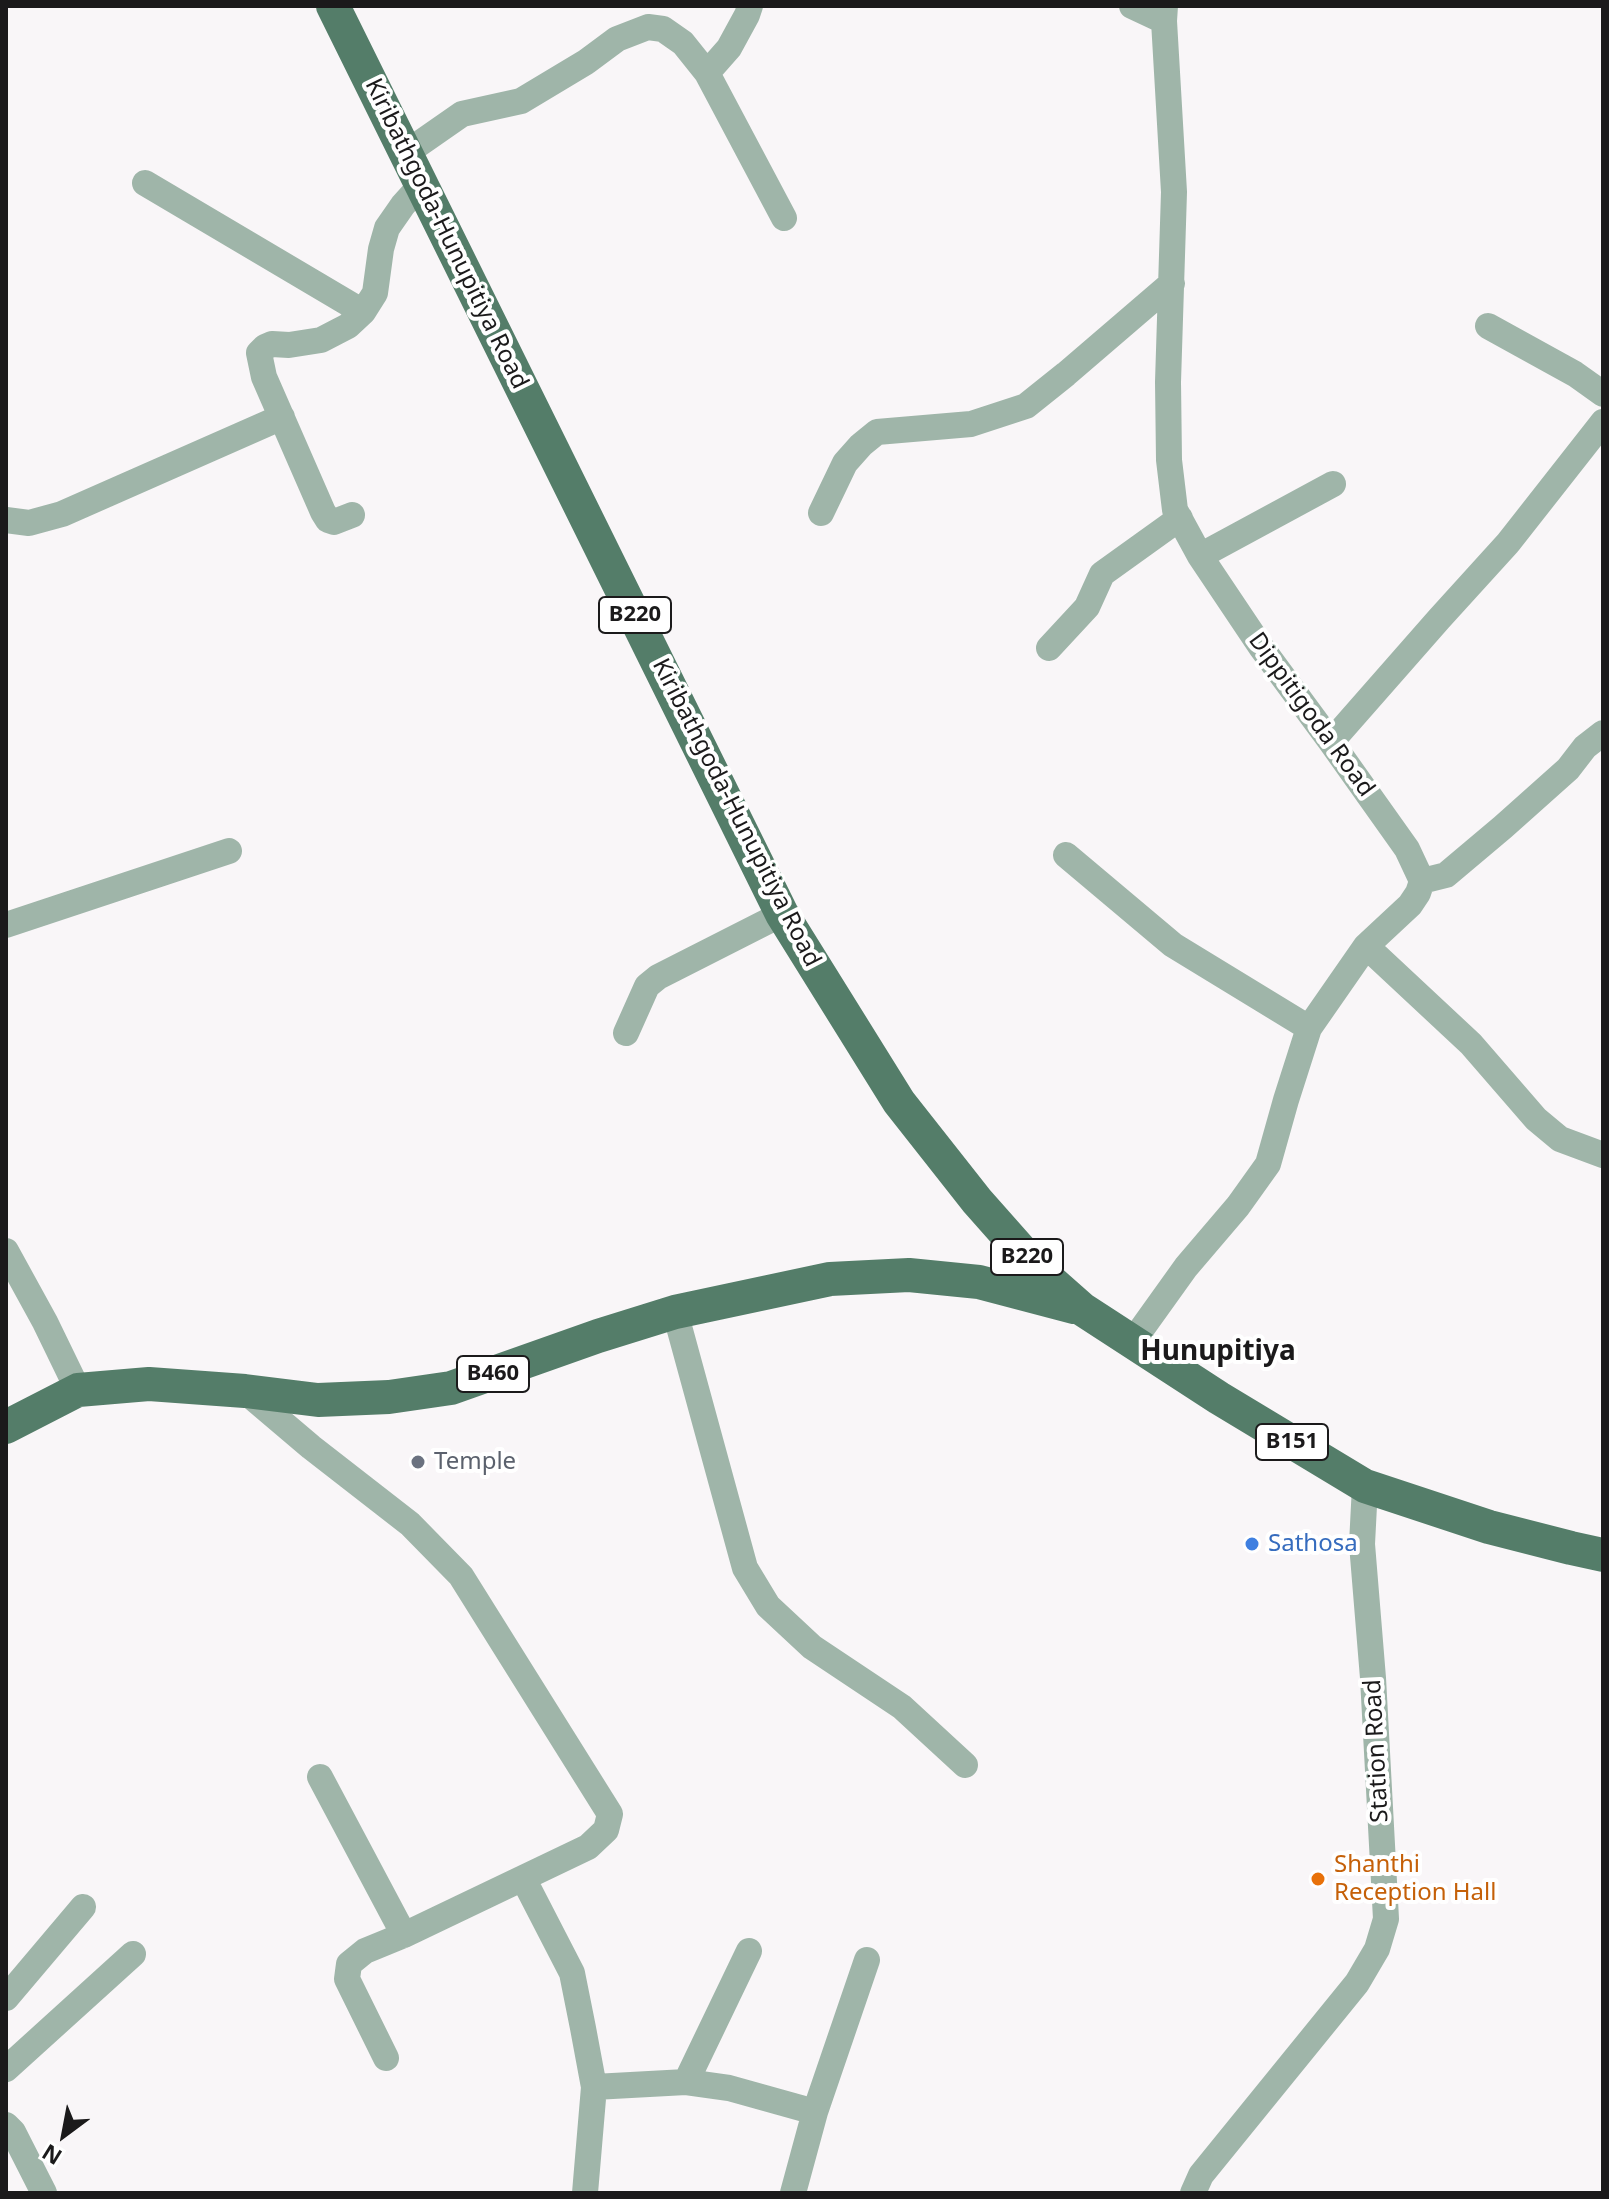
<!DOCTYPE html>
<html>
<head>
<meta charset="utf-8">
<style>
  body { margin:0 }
  #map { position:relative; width:1609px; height:2199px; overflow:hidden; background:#f9f6f8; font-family:"Noto Sans",sans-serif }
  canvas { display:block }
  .frame { position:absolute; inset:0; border:8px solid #1b1a1b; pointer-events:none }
  .north { position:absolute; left:24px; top:2095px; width:80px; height:80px; -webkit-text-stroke:6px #fff; paint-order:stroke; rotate:212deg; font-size:22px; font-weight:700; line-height:32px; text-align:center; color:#1b1a1b }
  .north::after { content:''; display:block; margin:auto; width:28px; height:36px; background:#1b1a1b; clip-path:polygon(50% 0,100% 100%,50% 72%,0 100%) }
</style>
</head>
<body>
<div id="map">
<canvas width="1609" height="2199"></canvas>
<div class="frame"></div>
<div class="north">N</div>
</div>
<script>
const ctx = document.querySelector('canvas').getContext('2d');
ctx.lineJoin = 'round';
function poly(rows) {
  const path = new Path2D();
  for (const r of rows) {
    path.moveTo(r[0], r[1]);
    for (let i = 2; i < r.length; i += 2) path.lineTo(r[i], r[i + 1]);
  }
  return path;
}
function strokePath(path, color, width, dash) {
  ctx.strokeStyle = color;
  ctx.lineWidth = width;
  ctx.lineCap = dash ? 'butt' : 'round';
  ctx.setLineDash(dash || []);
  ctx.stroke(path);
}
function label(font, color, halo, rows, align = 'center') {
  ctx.font = font + ' "Noto Sans",sans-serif';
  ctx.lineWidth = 8;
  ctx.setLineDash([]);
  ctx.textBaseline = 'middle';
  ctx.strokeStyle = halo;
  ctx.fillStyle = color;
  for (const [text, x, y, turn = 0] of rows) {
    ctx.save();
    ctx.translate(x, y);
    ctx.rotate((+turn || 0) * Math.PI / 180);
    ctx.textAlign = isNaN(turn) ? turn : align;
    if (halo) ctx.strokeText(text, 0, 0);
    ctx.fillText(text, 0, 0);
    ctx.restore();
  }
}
strokePath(poly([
  [1132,6,1164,21],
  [707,73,729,48,747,15,750,6],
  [406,153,462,114,521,101,586,62,617,39,648,27,663,29,683,43,707,73,784,218],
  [145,183,363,312],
  [1488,326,1575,374,1603,394],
  [821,513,845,463,861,445,877,432,971,424,1026,406,1066,374,1172,283],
  [352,515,334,522,328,520,323,512,264,377,259,353,265,347,272,344,289,345,321,340,348,326,363,312,375,293,381,249,387,228,403,205,421,185],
  [6,520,29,523,62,514,282,417],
  [1200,556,1333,484],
  [1049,648,1087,607,1102,574,1180,518],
  [1331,742,1439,619,1508,543,1603,422],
  [1066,855,1173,945,1309,1028],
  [1422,881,1446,875,1503,827,1568,769,1585,747,1603,733],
  [6,925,229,851],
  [1366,946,1471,1044,1536,1119,1560,1139,1603,1155],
  [626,1033,647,986,658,977,782,914],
  [6,1251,45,1322,78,1390],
  [675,1312,745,1568,768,1606,812,1647,902,1707,965,1765],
  [1133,1341,1186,1267,1238,1206,1268,1164,1286,1100,1309,1028,1366,946,1410,905,1418,893,1422,881,1407,849,1331,742,1261,647,1200,556,1175,510,1169,460,1168,382,1174,192,1164,21,1165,6],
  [245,1391,311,1447,410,1524,461,1576,610,1814,606,1830,588,1847,404,1935,365,1951,349,1964,347,1979,386,2058],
  [320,1777,404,1935],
  [523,1878,572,1973,583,2028,594,2087,585,2193],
  [6,1998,83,1907],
  [6,2069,133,1954],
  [686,2082,749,1951],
  [594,2087,686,2082,729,2088,815,2112],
  [6,2125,13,2132,44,2193],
  [793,2193,815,2112,867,1960],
  [1193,2193,1201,2175,1357,1983,1377,1949,1386,1919,1373,1678,1362,1544,1365,1486]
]), '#9fb5a9', 26);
strokePath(poly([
  [333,6,782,914,899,1102,977,1201,1039,1271,1082,1309,1219,1398,1365,1486,1489,1527,1571,1548,1603,1555],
  [6,1427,78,1390,149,1384,245,1391,318,1400,389,1397,451,1388,598,1336,675,1312,830,1279,909,1275,979,1282,1074,1307]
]), '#547d69', 34);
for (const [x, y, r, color] of [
  [418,1462,8,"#6b7280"],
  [1252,1544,8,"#3f7fe0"],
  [1318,1879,8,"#e8710a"]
]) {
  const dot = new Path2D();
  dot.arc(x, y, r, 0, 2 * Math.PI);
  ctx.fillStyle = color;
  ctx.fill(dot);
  strokePath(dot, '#fff', 3);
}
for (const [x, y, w] of [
  [635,615,72],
  [1027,1257,72],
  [493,1374,72],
  [1292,1442,72]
]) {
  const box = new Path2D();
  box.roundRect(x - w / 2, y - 18, w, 36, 6);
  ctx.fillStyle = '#fff';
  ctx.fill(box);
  strokePath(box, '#1b1a1b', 2);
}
label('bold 22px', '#1b1a1b', null, [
  ["B220",635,615],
  ["B220",1027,1257],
  ["B460",493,1374],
  ["B151",1292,1442]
]);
label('24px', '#1b1a1b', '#fff', [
  ["Kiribathgoda-Hunupitiya Road",446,234,64],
  ["Dippitigoda Road",1311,715,54],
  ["Kiribathgoda-Hunupitiya Road",736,813,63],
  ["Station Road",1377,1751,-93]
]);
label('24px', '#5b616d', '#fff', [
  ["Temple",434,1462]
], 'left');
label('24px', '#366cbe', '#fff', [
  ["Sathosa",1268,1544]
], 'left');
label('24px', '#c56008', '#fff', [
  ["Shanthi",1334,1865],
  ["Reception Hall",1334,1893]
], 'left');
label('bold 28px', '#1b1a1b', '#fff', [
  ["Hunupitiya",1218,1352]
]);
</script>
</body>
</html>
